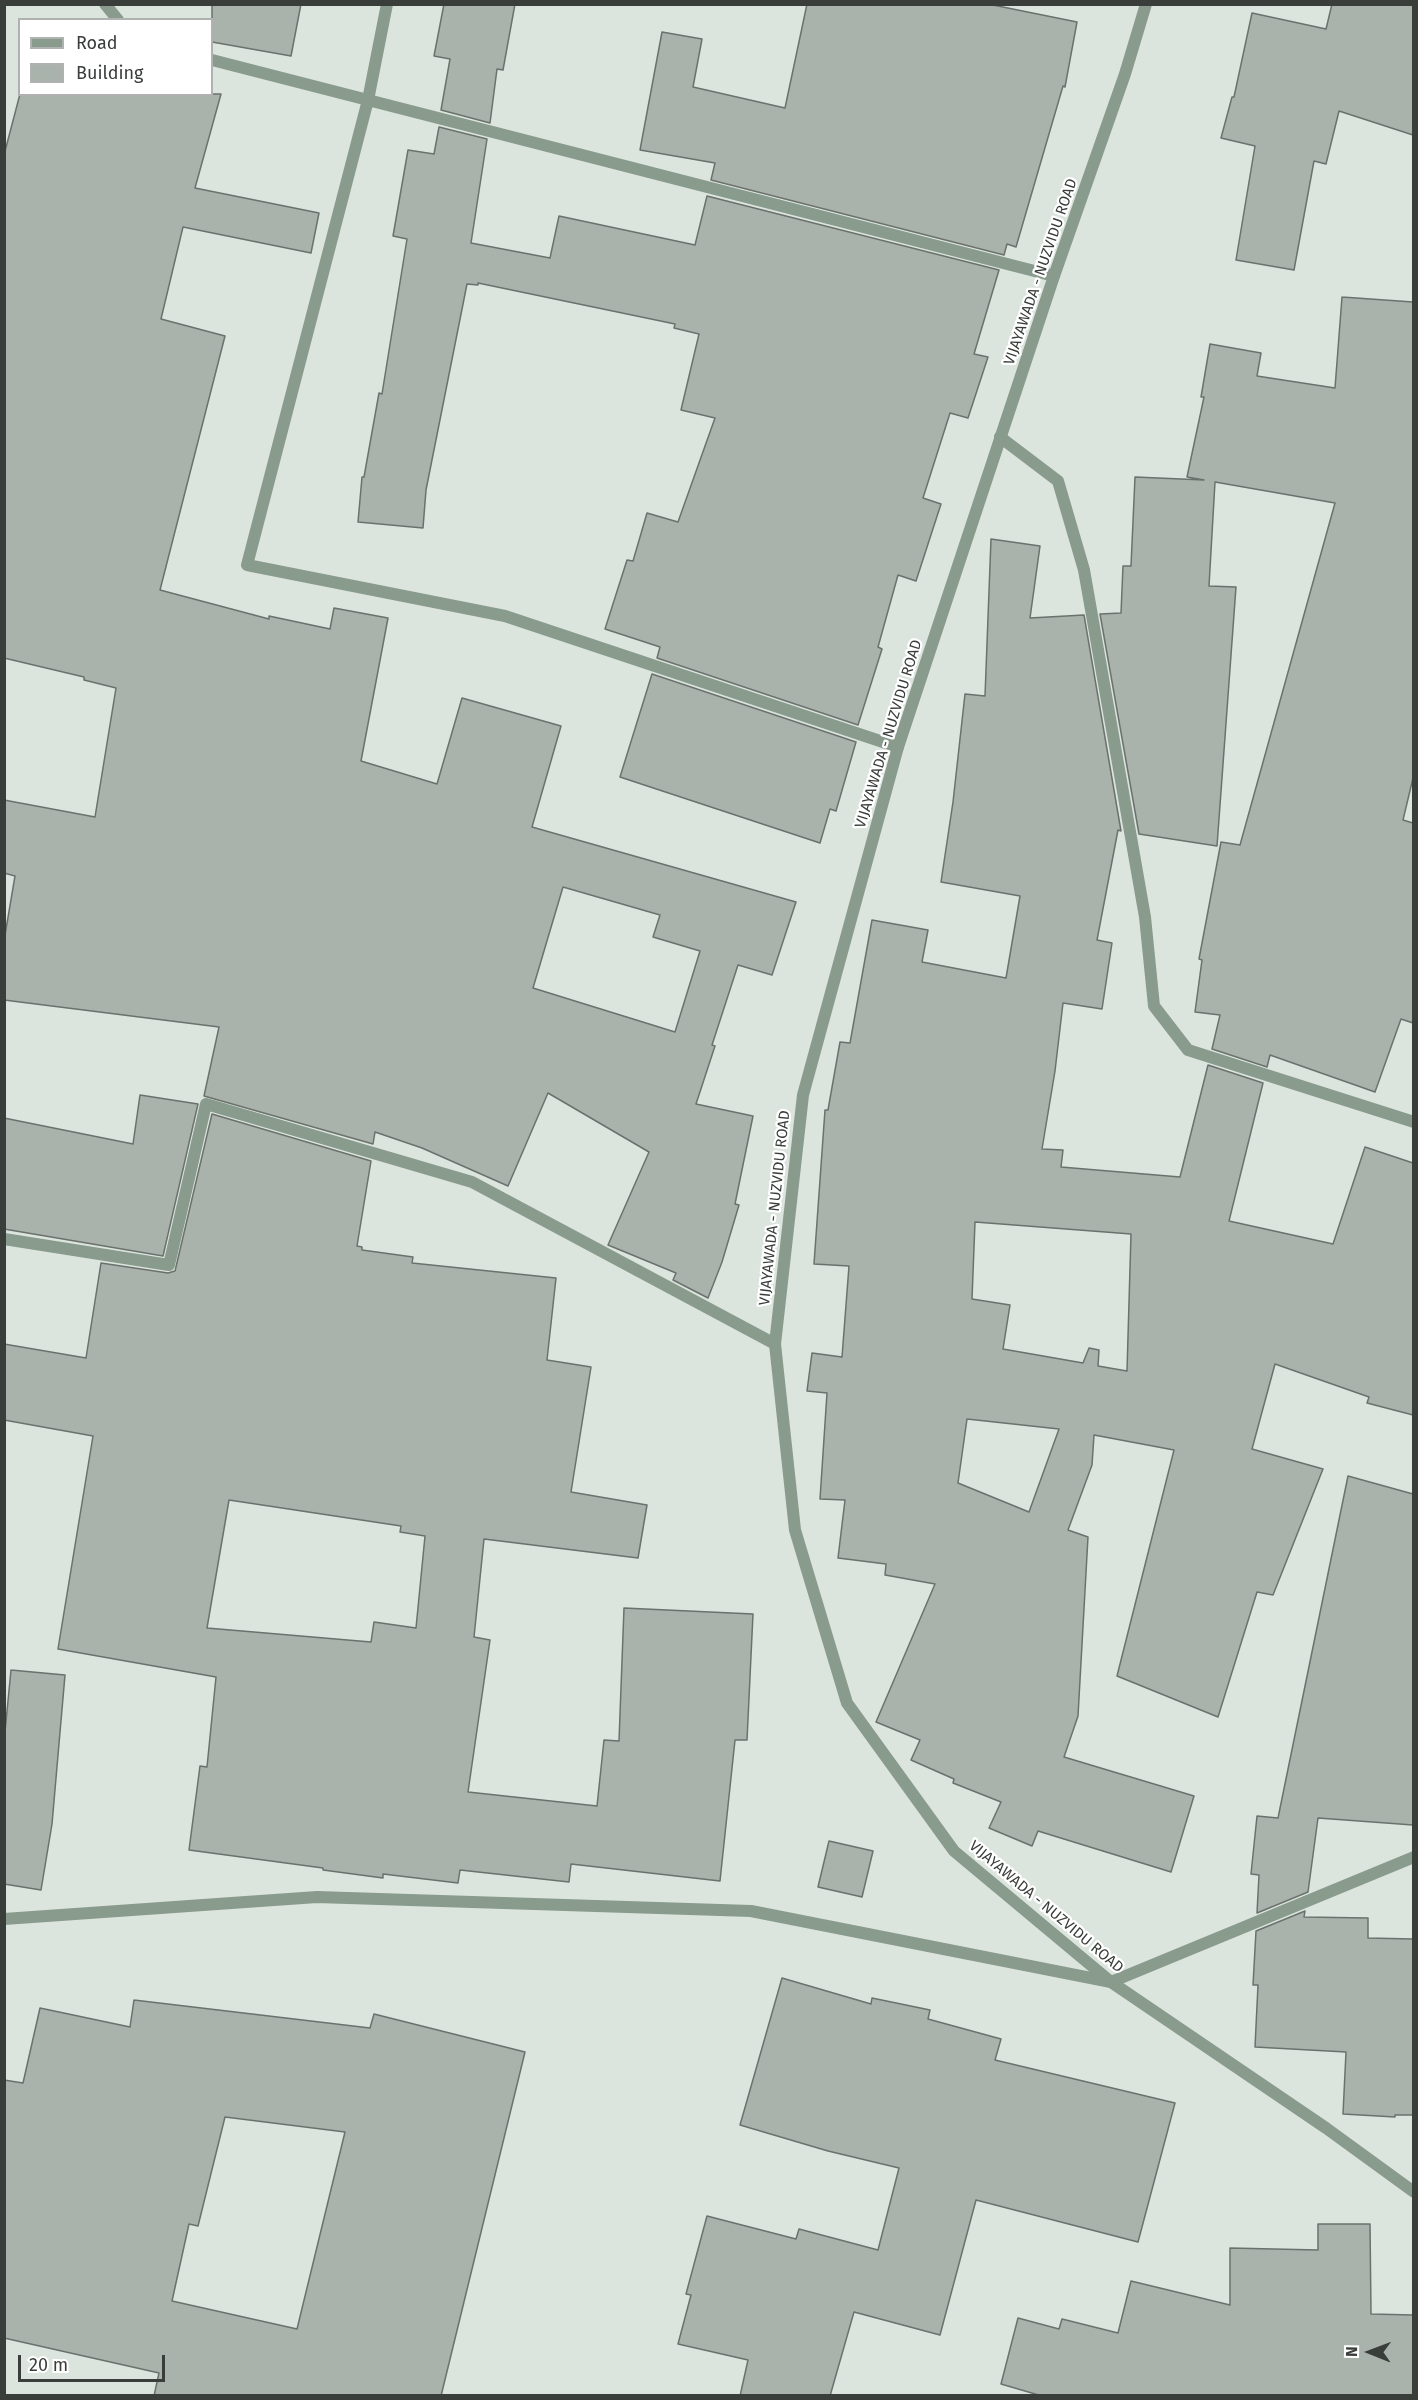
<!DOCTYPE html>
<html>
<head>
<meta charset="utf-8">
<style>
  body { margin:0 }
  #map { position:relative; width:1418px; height:2400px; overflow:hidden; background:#dce4de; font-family:"Fira Sans",sans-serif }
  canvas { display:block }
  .frame { position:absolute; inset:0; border:6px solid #3a3e3b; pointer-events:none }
  .legend { position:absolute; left:18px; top:18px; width:195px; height:78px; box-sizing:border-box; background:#fff; border:2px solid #b0b2b1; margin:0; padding:8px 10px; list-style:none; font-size:18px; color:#3a3e3b }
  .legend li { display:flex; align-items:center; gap:12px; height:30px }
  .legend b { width:30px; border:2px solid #b0b2b1 }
  .north { position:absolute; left:1340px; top:2322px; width:60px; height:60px; -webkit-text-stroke:4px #fff; paint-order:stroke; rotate:271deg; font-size:16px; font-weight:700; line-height:24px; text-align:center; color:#3a3e3b }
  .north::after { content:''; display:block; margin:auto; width:21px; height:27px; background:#3a3e3b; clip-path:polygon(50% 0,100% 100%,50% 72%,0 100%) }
  .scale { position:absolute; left:18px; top:2355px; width:147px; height:27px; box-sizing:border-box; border:3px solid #3a3e3b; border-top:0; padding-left:8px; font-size:18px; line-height:21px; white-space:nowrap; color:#3a3e3b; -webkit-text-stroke:4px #fff; paint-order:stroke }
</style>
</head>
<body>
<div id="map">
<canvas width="1418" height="2400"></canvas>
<div class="frame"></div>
<ul class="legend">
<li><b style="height:8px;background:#889b8c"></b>Road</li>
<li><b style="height:16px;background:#aab2ac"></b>Building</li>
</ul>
<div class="north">N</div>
<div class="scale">20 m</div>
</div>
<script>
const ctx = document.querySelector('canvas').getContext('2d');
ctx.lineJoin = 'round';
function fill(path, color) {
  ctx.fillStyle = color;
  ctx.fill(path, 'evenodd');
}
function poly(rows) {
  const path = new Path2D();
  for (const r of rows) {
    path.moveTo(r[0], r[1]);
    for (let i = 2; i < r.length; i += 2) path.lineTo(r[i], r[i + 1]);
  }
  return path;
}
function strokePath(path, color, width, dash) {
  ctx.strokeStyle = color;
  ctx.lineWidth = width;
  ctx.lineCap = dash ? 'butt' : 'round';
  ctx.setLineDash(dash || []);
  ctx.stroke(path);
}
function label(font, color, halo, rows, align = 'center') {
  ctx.font = font + ' "Fira Sans",sans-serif';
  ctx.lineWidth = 4.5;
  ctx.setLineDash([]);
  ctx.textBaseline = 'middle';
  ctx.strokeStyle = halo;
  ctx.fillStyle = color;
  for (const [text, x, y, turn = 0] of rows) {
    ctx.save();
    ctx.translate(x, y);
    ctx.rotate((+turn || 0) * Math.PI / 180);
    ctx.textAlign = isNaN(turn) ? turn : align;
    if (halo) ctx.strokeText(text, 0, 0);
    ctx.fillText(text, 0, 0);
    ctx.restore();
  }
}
const building = poly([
  [212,4,301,4,291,56,212,42,212,4],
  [444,4,515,4,503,70,497,69,490,123,441,110,450,59,434,56,444,4],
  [807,4,988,4,1077,22,1065,87,1063,86,1016,247,1007,244,1004,255,711,180,715,163,640,150,662,32,702,39,693,87,785,108,807,4],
  [1332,4,1413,4,1413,135,1339,111,1326,164,1314,161,1294,270,1236,260,1255,146,1221,138,1232,97,1234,97,1252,13,1326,29,1332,4],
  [20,94,221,94,195,188,319,213,311,253,183,227,161,319,225,336,160,590,269,619,269,616,330,629,334,608,388,618,361,761,437,784,462,698,561,726,532,827,796,902,772,975,738,965,712,1045,715,1046,696,1104,753,1116,735,1204,739,1205,722,1262,708,1298,673,1280,676,1273,608,1245,649,1152,548,1093,508,1186,422,1148,375,1132,373,1144,204,1096,219,1027,4,1000,4,941,15,876,4,873,4,800,95,817,116,688,84,680,84,677,4,658,4,155,20,94],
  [563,887,660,915,653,937,700,951,675,1032,533,988,563,887],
  [439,127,487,139,471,243,550,258,559,216,695,245,707,196,999,270,974,354,988,357,968,418,950,413,923,498,941,504,916,581,898,575,878,647,882,649,858,725,657,658,660,647,605,629,627,560,633,561,647,513,678,522,715,418,681,410,699,334,674,328,675,324,478,283,478,285,467,284,426,490,423,528,358,522,362,477,364,477,379,393,382,394,407,239,393,236,408,150,434,154,439,127],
  [1342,297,1413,302,1413,778,1403,820,1413,823,1413,1023,1401,1019,1375,1092,1270,1055,1267,1067,1212,1049,1220,1015,1195,1012,1202,960,1199,959,1221,842,1240,845,1335,503,1215,482,1209,586,1236,587,1217,846,1139,834,1100,614,1121,613,1123,566,1131,566,1135,477,1204,480,1187,477,1204,397,1201,397,1210,344,1261,353,1257,376,1335,388,1342,297],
  [991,539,1040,546,1030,618,1084,615,1121,831,1118,830,1097,940,1112,943,1102,1009,1063,1003,1055,1071,1042,1149,1063,1150,1061,1167,1180,1177,1208,1065,1263,1083,1229,1221,1333,1244,1365,1147,1413,1163,1413,1415,1367,1403,1369,1397,1275,1364,1252,1449,1323,1469,1273,1595,1257,1592,1218,1717,1117,1676,1174,1450,1094,1435,1092,1465,1068,1530,1088,1537,1078,1716,1064,1757,1194,1796,1171,1872,1038,1831,1032,1846,989,1828,1001,1802,953,1783,954,1779,911,1760,920,1740,876,1722,935,1584,885,1575,886,1564,838,1558,845,1500,820,1499,827,1393,807,1391,812,1353,842,1357,849,1266,814,1264,825,1110,828,1110,840,1042,850,1043,872,920,928,930,922,962,1006,978,1020,896,941,882,953,802,965,694,985,696,991,539],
  [975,1222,1131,1234,1127,1371,1098,1366,1099,1350,1089,1348,1083,1363,1003,1349,1010,1305,972,1299,975,1222],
  [967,1419,1059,1429,1029,1512,958,1483,967,1419],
  [652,674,856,742,836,811,830,809,820,843,620,777,652,674],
  [140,1095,198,1104,163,1256,4,1229,4,1118,133,1144,140,1095],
  [212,1114,371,1161,357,1246,362,1247,362,1250,413,1257,412,1263,556,1278,547,1360,591,1367,571,1492,647,1505,638,1558,484,1539,474,1637,490,1640,468,1792,597,1806,604,1740,619,1741,624,1608,753,1614,747,1740,735,1740,720,1881,571,1864,569,1882,460,1870,458,1883,383,1874,383,1878,323,1870,323,1868,189,1850,200,1766,207,1767,216,1677,58,1649,93,1436,4,1420,4,1344,86,1358,101,1263,168,1273,175,1271,212,1114],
  [229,1500,401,1526,400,1532,425,1536,416,1628,374,1622,371,1642,207,1628,229,1500],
  [1348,1476,1413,1494,1413,1825,1318,1818,1308,1892,1257,1913,1259,1875,1251,1874,1257,1816,1278,1818,1348,1476],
  [11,1670,65,1675,52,1824,41,1890,4,1884,4,1742,11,1670],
  [829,1841,873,1851,862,1897,818,1887,829,1841],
  [1305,1911,1304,1917,1368,1918,1368,1938,1413,1939,1413,2115,1395,2115,1395,2117,1343,2114,1346,2052,1255,2047,1258,1985,1253,1985,1256,1931,1305,1911],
  [782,1978,871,2004,872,1998,930,2010,928,2019,1001,2039,995,2060,1175,2103,1138,2242,976,2200,940,2335,854,2312,830,2396,740,2396,748,2360,678,2344,691,2295,686,2294,707,2216,796,2239,799,2229,878,2250,899,2168,828,2151,740,2125,782,1978],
  [134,2000,370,2028,374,2014,525,2052,441,2396,154,2396,159,2373,4,2338,4,2080,23,2083,40,2008,130,2027,134,2000],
  [225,2117,345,2132,297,2329,172,2301,189,2224,198,2226,225,2117],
  [1318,2224,1370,2224,1371,2314,1413,2315,1413,2396,1042,2396,1001,2384,1018,2318,1059,2329,1062,2319,1118,2333,1131,2281,1230,2305,1230,2248,1318,2250,1318,2224]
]);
fill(building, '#aab2ac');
strokePath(building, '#6b726d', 1.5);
strokePath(poly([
  [105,4,118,20],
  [387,4,368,100,247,565,505,616,898,747],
  [212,60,1054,276],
  [1000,437,1058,481,1084,570,1145,917,1154,1006,1188,1050,1414,1122],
  [4,1239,169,1265,206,1104,472,1182,775,1344],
  [4,1919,317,1897,751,1911,1111,1982,1414,1857]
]), '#889b8c', 12);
strokePath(poly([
  [1146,4,1125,74,1054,276,898,747,803,1095,775,1344,795,1530,847,1703,954,1851,1111,1982,1326,2128,1414,2192]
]), '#889b8c', 12);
label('15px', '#3a3e3b', '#fff', [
  ["VIJAYAWADA - NUZVIDU ROAD",1041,272,-71],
  ["VIJAYAWADA - NUZVIDU ROAD",889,734,-73],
  ["VIJAYAWADA - NUZVIDU ROAD",775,1208,-84],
  ["VIJAYAWADA - NUZVIDU ROAD",1046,1907,40]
]);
</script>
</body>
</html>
